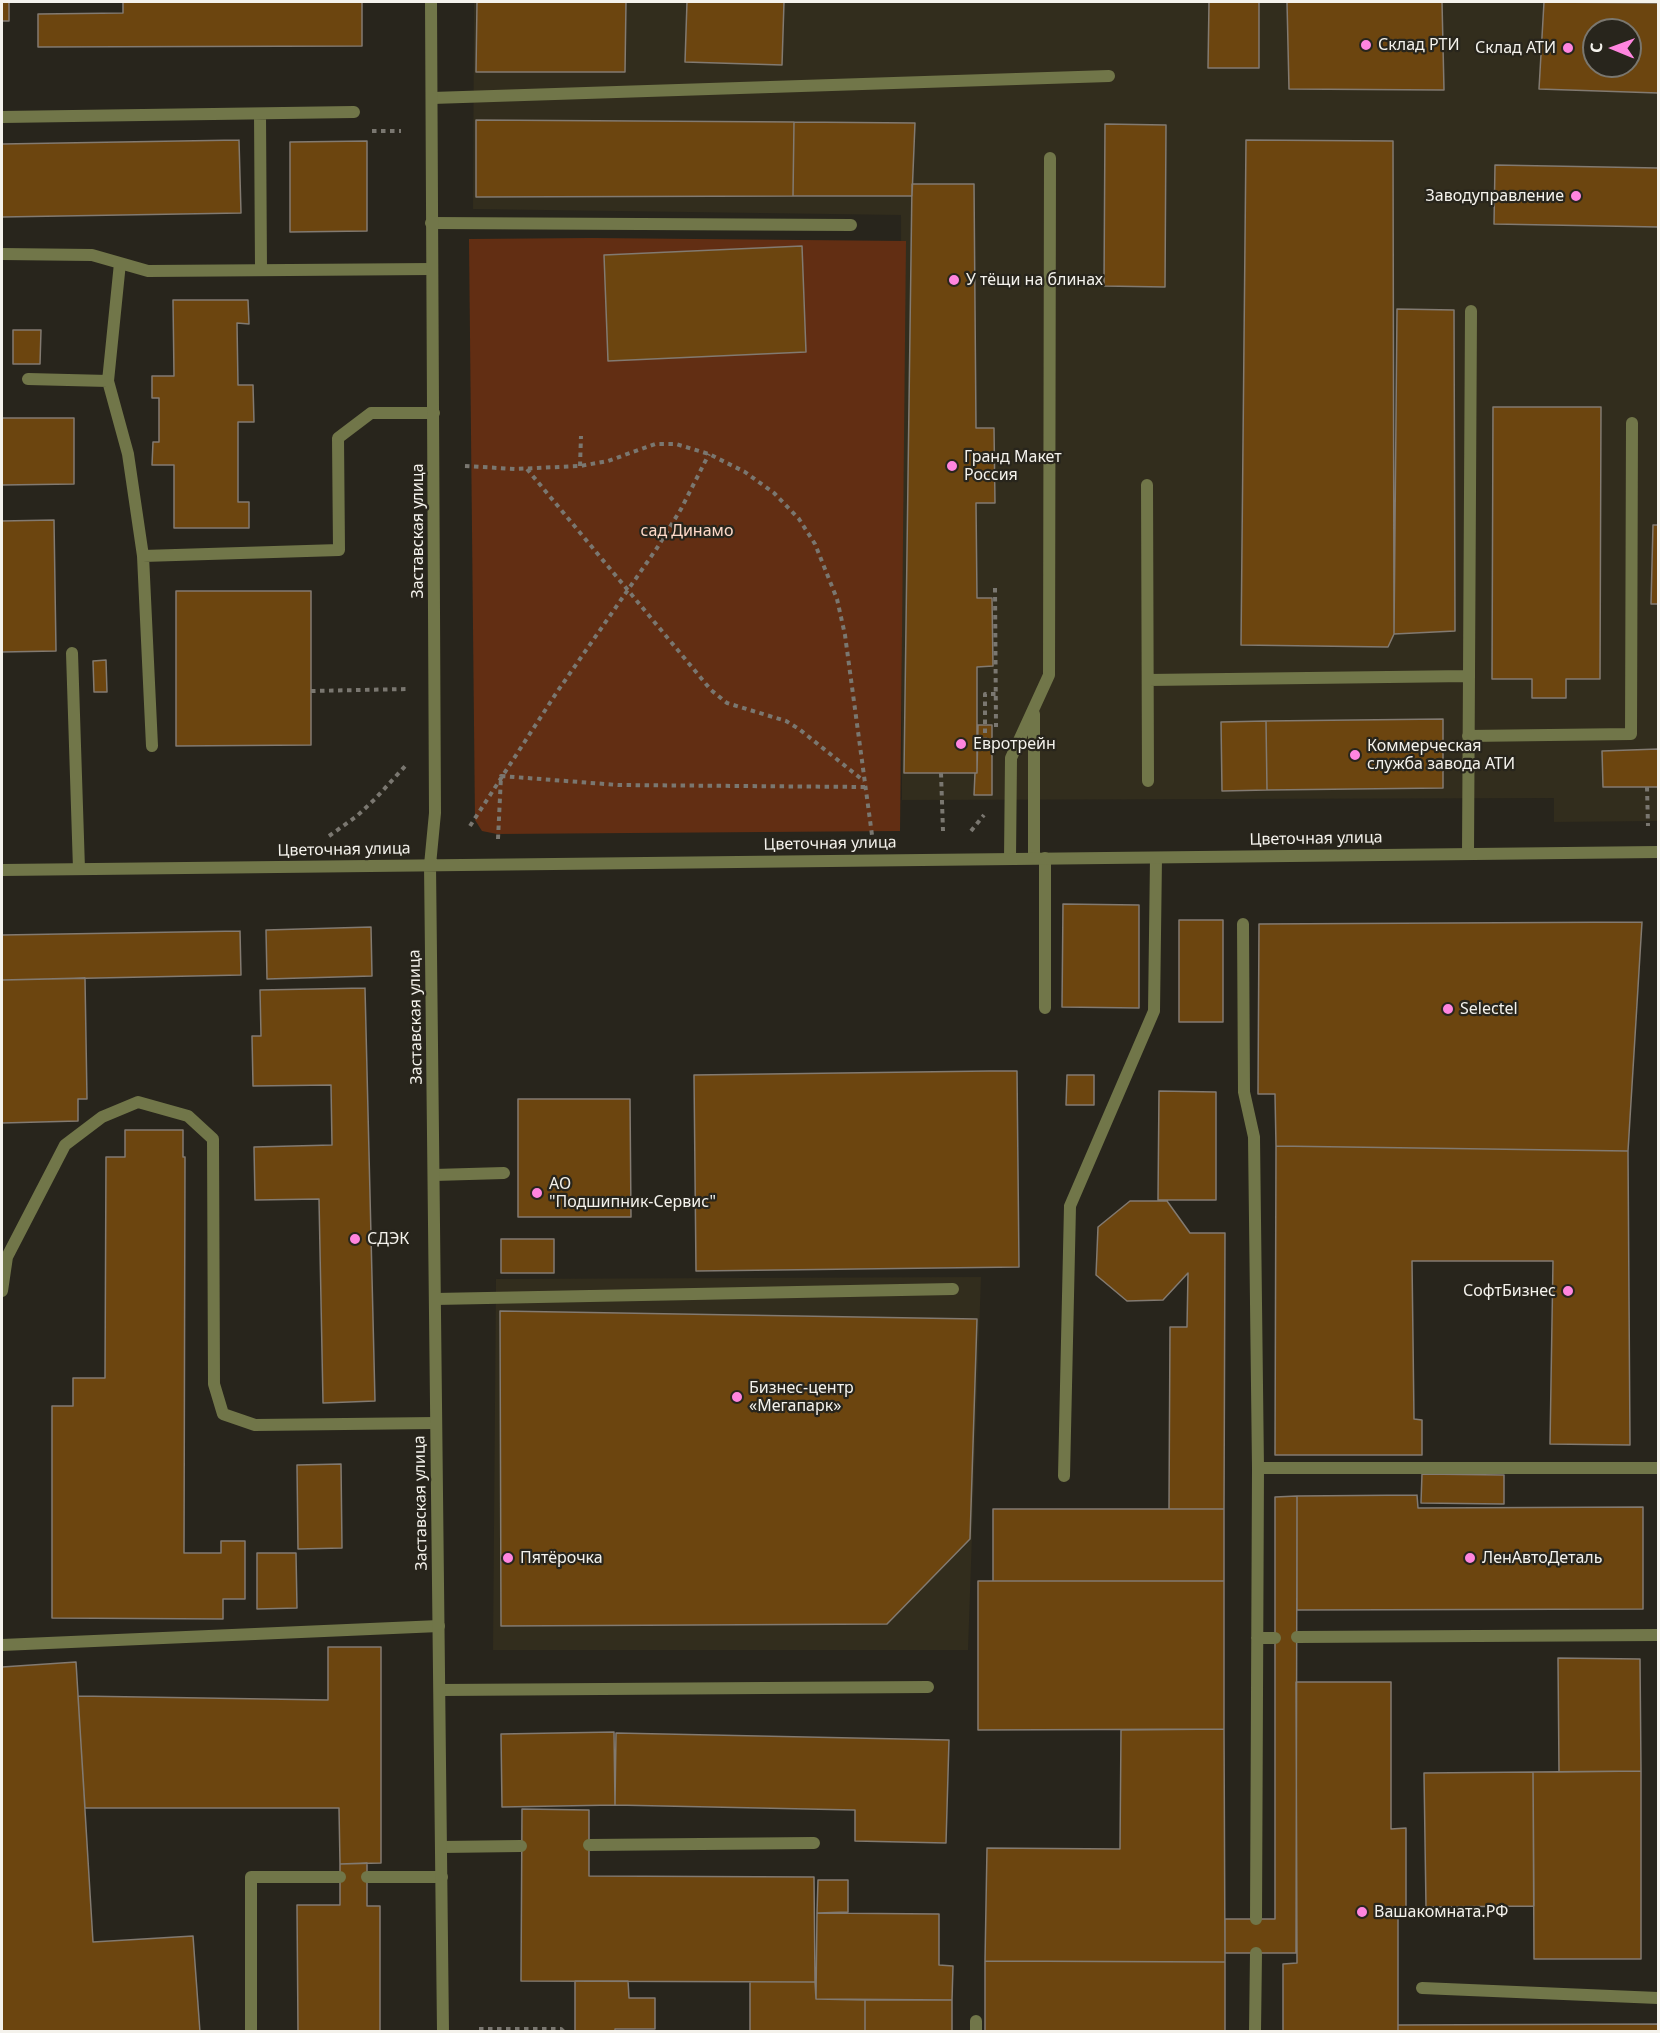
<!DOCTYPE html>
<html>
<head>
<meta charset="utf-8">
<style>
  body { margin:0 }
  #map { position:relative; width:1660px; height:2033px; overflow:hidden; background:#28251c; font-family:"Noto Sans",sans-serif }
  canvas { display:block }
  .frame { position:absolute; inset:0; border:3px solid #f4f2ec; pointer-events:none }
  .north { position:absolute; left:1582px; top:18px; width:60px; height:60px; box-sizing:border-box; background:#28251c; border:2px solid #7a776f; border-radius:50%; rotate:271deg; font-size:16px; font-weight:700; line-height:24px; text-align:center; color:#f4f2ec }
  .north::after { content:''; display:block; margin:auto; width:21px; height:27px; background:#ff85df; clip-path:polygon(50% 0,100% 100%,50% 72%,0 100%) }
</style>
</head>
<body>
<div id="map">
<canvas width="1660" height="2033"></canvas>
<div class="frame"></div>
<div class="north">С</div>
</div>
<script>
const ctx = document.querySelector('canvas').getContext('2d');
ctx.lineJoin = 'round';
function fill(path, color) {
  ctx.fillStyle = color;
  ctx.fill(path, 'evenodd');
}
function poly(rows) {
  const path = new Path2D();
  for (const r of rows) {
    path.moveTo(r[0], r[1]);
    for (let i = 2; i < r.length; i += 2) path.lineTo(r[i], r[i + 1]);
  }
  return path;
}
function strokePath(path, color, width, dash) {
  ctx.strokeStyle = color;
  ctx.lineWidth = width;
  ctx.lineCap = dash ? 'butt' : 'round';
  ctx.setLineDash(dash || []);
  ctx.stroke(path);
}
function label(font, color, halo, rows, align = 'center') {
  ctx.font = font + ' "Noto Sans",sans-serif';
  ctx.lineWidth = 4.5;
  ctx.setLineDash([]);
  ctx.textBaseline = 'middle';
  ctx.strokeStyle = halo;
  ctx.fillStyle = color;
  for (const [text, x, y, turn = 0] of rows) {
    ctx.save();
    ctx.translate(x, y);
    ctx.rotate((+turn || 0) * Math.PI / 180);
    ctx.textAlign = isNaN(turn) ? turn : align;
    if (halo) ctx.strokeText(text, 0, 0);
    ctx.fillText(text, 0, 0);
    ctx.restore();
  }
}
fill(poly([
  [474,2,1658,2,1658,821,1554,822,1554,798,902,800,901,215,473,209],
  [1594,30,1630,30,1630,66,1594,66],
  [981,1277,968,1650,493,1650,496,1279]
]), '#322d1d');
fill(poly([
  [592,238,906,241,900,831,497,834,482,831,475,820,469,239]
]), '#622e13');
const building = poly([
  [2,2,9,2,9,21,2,21,2,2],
  [123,2,362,2,362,46,38,47,38,14,123,13,123,2],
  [477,2,626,2,625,72,476,72,477,2],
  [687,2,784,2,782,65,685,62,687,2],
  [1209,2,1259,2,1259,68,1208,68,1209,2],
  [1287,2,1442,2,1444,90,1289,89,1287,2],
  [1544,2,1658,3,1658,93,1539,89,1544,2],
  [1594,30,1630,30,1630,66,1594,66,1594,30],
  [476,120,794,122,793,196,476,197,476,120],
  [794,122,915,123,912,196,793,196,794,122],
  [1105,124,1166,125,1165,287,1104,286,1105,124],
  [239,140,241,213,2,217,2,144,239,140],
  [1246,140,1393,141,1394,634,1388,647,1241,645,1246,140],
  [367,141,367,231,290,232,290,142,367,141],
  [1495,165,1658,168,1658,227,1494,224,1495,165],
  [912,184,974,184,976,428,994,428,995,503,976,503,977,598,992,598,993,666,977,667,977,773,904,773,912,184],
  [802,246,806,352,608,361,604,255,802,246],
  [173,300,248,300,249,324,237,323,238,385,253,385,254,422,238,422,238,502,249,502,249,528,174,528,174,465,152,465,153,442,159,442,159,398,152,398,152,376,174,376,173,300],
  [1397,309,1454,310,1455,631,1394,634,1397,309],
  [13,330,41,330,40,364,13,364,13,330],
  [1493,407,1601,407,1600,679,1566,679,1566,698,1532,698,1532,679,1492,679,1493,407],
  [2,418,74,418,74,484,2,485,2,418],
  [54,520,56,651,2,652,2,521,54,520],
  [1653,525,1658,525,1658,604,1651,604,1653,525],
  [176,591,311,591,311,745,176,746,176,591],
  [106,660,107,692,94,692,93,661,106,660],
  [1443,719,1443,788,1267,790,1266,721,1443,719],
  [1266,721,1267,790,1222,791,1221,722,1266,721],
  [978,725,992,725,992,795,974,795,975,773,977,773,978,725],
  [1658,749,1658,787,1603,787,1602,751,1658,749],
  [1063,904,1139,905,1139,1008,1062,1007,1063,904],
  [1179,920,1223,920,1223,1022,1179,1022,1179,920],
  [1642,922,1628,1151,1276,1146,1275,1094,1258,1094,1259,924,1642,922],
  [371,927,372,976,267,979,266,930,371,927],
  [240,931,241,975,2,980,2,935,240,931],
  [85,978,87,1099,78,1099,78,1121,2,1123,2,980,85,978],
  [365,988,375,1401,323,1403,319,1199,255,1200,254,1147,332,1145,331,1085,253,1086,252,1036,261,1036,260,990,365,988],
  [989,1071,1017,1071,1019,1267,696,1271,694,1075,989,1071],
  [1067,1075,1094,1075,1094,1105,1066,1105,1067,1075],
  [1159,1091,1216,1092,1216,1200,1158,1200,1159,1091],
  [518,1099,630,1099,631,1217,518,1217,518,1099],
  [125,1130,183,1130,183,1157,185,1157,184,1553,221,1553,221,1541,245,1541,245,1599,223,1599,223,1619,52,1618,52,1406,73,1406,73,1378,105,1378,106,1157,125,1157,125,1130],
  [1276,1146,1628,1151,1630,1445,1550,1444,1553,1261,1412,1261,1414,1419,1422,1420,1422,1455,1275,1455,1276,1146],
  [1130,1201,1167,1201,1190,1233,1225,1233,1224,1509,1169,1509,1170,1327,1187,1327,1188,1273,1163,1300,1127,1301,1096,1275,1098,1227,1130,1201],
  [501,1239,554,1239,554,1273,501,1273,501,1239],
  [500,1311,977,1319,970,1539,887,1624,501,1626,500,1311],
  [341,1464,342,1548,298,1549,297,1465,341,1464],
  [1422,1474,1504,1475,1504,1504,1421,1503,1422,1474],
  [1417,1495,1418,1508,1643,1507,1643,1609,1297,1610,1297,1496,1417,1495],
  [1297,1496,1296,1953,1225,1953,1225,1919,1275,1919,1275,1497,1297,1496],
  [993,1509,1224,1509,1224,1581,993,1581,993,1509],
  [257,1553,296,1553,297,1608,257,1609,257,1553],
  [978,1581,1224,1581,1224,1729,978,1730,978,1581],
  [328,1647,381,1647,381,1863,340,1864,339,1808,85,1808,78,1696,328,1700,328,1647],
  [1558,1658,1640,1659,1641,1771,1559,1772,1558,1658],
  [76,1662,93,1942,193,1936,200,2032,2,2032,2,1667,76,1662],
  [1296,1682,1391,1682,1391,1829,1406,1828,1406,1909,1398,1909,1398,2032,1283,2032,1283,1964,1297,1963,1296,1682],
  [1224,1729,1225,1962,985,1961,987,1848,1120,1849,1121,1730,1224,1729],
  [614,1732,615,1805,502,1807,501,1734,614,1732],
  [616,1733,949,1740,946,1843,855,1841,855,1810,615,1805,616,1733],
  [1641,1771,1641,1959,1534,1959,1533,1772,1641,1771],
  [1533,1772,1534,1906,1426,1907,1424,1773,1533,1772],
  [522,1809,589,1810,589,1876,814,1877,815,1982,521,1981,522,1809],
  [367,1863,367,1906,380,1906,380,2032,298,2032,297,1905,340,1905,340,1864,367,1863],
  [818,1880,848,1880,848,1912,817,1913,818,1880],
  [817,1913,939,1914,939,1965,953,1966,952,2000,816,1999,817,1913],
  [985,1961,1225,1962,1225,2032,985,2032,985,1961],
  [575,1981,628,1981,629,1998,655,1998,655,2029,615,2029,615,2032,575,2032,575,1981],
  [750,1982,815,1982,816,1999,865,2000,865,2032,750,2032,750,1982],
  [865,2000,952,2000,952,2032,865,2032,865,2000],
  [1658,2024,1658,2032,1398,2032,1398,2025,1658,2024]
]);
fill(building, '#6c450f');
strokePath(building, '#827a71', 1.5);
strokePath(poly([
  [372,131,401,131],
  [465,466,515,469,580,466,608,461,655,444,676,444,709,454,745,472,774,493,799,519,815,544,837,599,845,635,872,835],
  [580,466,581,436],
  [527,469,711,690,727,703,786,721,799,729,864,781],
  [995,588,996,727],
  [311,691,407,689],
  [985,751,985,694,996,694],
  [941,773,943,831],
  [1647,787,1648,826],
  [470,826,557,692,657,548,681,509,709,454],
  [971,831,984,815],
  [329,836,357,816,375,799,408,763],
  [498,839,501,776,618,785,865,787],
  [479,2029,561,2029,564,2032]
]), '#7a7770', 4, [4.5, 4.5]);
strokePath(poly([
  [432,98,1109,76],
  [260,114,261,269],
  [2,117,354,112],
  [431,223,851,225],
  [2,254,92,255,148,271,432,269],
  [120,263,108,381,128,454,143,556,152,746],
  [28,379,108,381],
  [1147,485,1148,781],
  [143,556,339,550,338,438,371,413,434,413],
  [72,653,79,869],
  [1148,680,1468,676],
  [1468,736,1631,734,1632,423],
  [1468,853,1471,311],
  [1034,858,1034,714],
  [1010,859,1011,758,1049,675,1050,158],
  [1243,924,1244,1092,1254,1137,1258,1468],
  [1045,1008,1045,858],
  [434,1175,504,1173],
  [2,1291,7,1257,65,1145,102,1117,138,1102,188,1116,213,1139,214,1384,223,1414,255,1425,436,1423],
  [435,1299,953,1289],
  [1064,1476,1070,1206,1154,1011,1156,858],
  [1297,1637,1658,1635],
  [1257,1638,1275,1638],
  [2,1645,439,1626],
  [440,1690,928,1687],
  [589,1845,814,1843],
  [441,1847,521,1846],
  [367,1877,442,1877],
  [1256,1919,1258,1468,1658,1468],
  [1422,1988,1658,1998],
  [251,2032,251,1877,340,1877],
  [976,2032,976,2021],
  [1255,2032,1256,1953]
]), '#717649', 12);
strokePath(poly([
  [431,2,435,813,430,865,443,2032],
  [2,870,1658,852]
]), '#717649', 12);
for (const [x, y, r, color] of [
  [1366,45,6,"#ff85df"],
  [1568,48,6,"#ff85df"],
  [1576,196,6,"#ff85df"],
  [954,280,6,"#ff85df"],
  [952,466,6,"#ff85df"],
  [961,744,6,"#ff85df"],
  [1355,755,6,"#ff85df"],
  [1448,1009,6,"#ff85df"],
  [537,1193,6,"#ff85df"],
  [355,1239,6,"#ff85df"],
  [1568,1291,6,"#ff85df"],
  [737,1397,6,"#ff85df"],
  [508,1558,6,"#ff85df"],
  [1470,1558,6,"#ff85df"],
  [1362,1912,6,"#ff85df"]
]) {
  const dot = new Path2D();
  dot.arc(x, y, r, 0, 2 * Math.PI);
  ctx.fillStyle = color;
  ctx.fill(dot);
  strokePath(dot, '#28251c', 2);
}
label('16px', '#f4f2ec', '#28251c', [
  ["Склад РТИ",1378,45],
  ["Склад АТИ",1556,48,"right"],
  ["Заводуправление",1564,196,"right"],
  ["У тёщи на блинах",966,280],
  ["Гранд Макет",964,457],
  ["Россия",964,475],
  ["Евротрейн",973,744],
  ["Коммерческая",1367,746],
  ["служба завода АТИ",1367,764],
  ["Selectel",1460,1009],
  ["АО",549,1184],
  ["\"Подшипник-Сервис\"",549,1202],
  ["СДЭК",367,1239],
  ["СофтБизнес",1556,1291,"right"],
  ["Бизнес-центр",749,1388],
  ["«Мегапарк»",749,1406],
  ["Пятёрочка",520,1558],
  ["ЛенАвтоДеталь",1482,1558],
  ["Вашакомната.РФ",1374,1912]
], 'left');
label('16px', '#f4f2ec', '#28251c', [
  ["Заставская улица",418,531,-90],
  ["Цветочная улица",1316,839,-1],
  ["Цветочная улица",830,844,-1],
  ["Цветочная улица",344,850,-1],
  ["Заставская улица",416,1017,-91],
  ["Заставская улица",421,1503,-91]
]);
label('16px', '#fdd9c8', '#28251c', [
  ["сад Динамо",687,531]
]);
</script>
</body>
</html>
